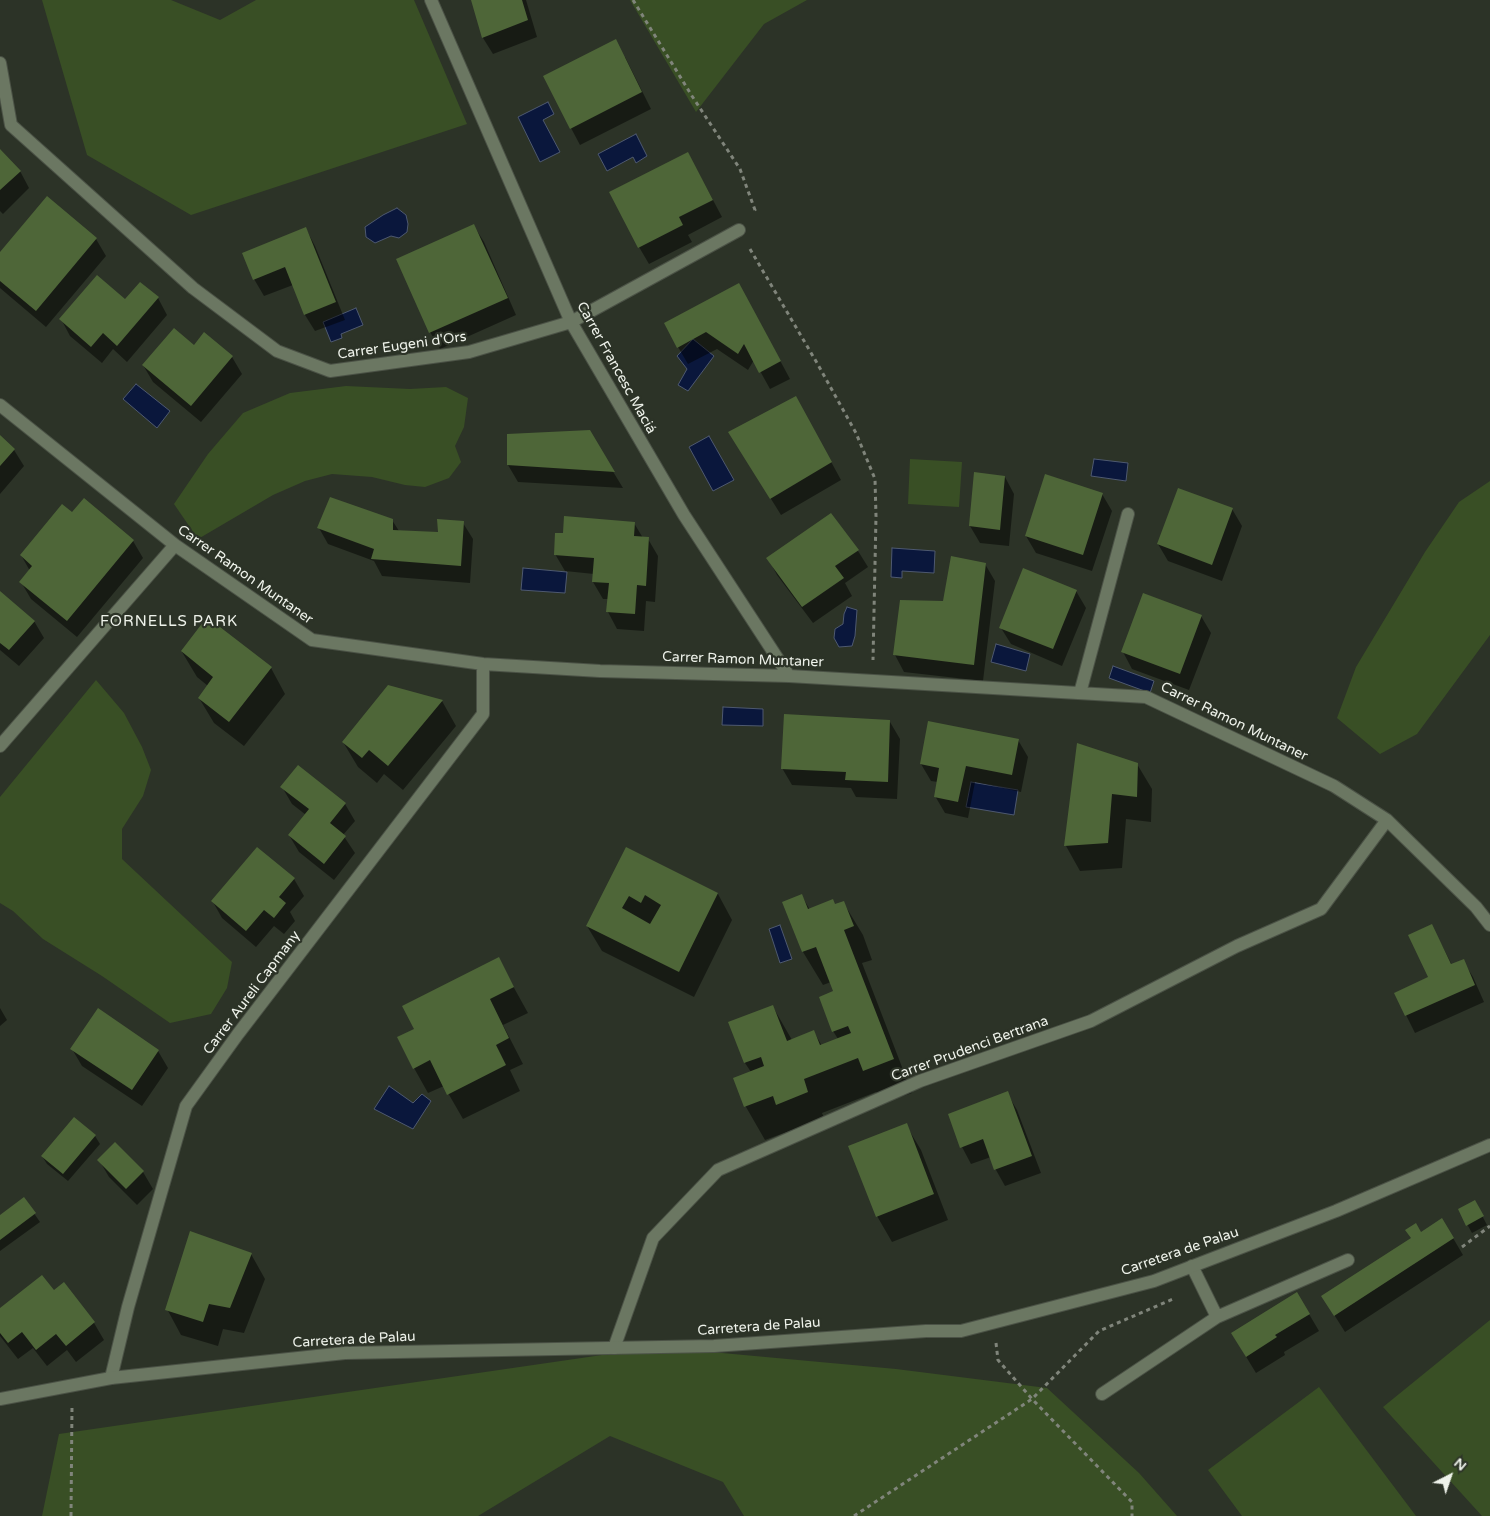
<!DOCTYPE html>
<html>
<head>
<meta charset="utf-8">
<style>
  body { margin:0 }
  #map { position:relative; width:1490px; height:1516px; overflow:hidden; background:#2c3327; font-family:"Varela Round",sans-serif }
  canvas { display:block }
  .north { position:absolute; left:1425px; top:1451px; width:50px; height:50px; -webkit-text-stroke:4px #2c3327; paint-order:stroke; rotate:41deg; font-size:14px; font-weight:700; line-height:20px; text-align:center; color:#eef2ea }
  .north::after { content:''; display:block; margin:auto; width:18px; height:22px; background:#eef2ea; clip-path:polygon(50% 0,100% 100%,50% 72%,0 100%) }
</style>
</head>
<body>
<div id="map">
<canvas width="1490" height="1516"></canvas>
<div class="north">N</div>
</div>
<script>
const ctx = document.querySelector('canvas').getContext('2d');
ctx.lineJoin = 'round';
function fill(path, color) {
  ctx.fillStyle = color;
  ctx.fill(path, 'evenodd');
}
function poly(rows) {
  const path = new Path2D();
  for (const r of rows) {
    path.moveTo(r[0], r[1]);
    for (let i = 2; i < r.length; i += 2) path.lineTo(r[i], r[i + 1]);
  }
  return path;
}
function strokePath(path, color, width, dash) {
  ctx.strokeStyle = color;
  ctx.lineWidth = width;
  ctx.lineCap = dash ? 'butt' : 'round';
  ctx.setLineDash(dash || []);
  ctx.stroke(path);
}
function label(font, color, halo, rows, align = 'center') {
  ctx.font = font + ' "Varela Round",sans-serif';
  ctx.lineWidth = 4.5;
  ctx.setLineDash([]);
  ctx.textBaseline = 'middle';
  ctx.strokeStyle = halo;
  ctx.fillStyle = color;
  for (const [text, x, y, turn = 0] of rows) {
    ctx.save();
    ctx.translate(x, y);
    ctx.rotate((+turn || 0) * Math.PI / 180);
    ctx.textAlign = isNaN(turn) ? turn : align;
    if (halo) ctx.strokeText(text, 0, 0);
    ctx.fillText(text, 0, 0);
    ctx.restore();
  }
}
fill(poly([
  [42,0,171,0,220,20,256,0,414,0,467,124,191,215,87,155],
  [630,0,807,0,764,24,696,112],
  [346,386,410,389,446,387,468,398,464,427,455,446,461,462,449,478,425,487,405,485,372,477,332,474,305,481,273,495,198,539,174,504,208,454,243,413,290,393],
  [910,459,962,462,959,507,908,504],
  [1490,481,1490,635,1417,734,1380,754,1337,718,1356,667,1425,552,1459,502],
  [96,680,124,713,142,747,151,770,143,796,122,829,122,859,232,962,227,988,211,1014,170,1023,102,976,43,939,13,911,0,903,0,797],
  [1490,1320,1490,1516,1482,1516,1383,1407],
  [657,1347,896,1369,1047,1388,1139,1473,1177,1516,744,1516,723,1482,610,1436,478,1516,42,1516,59,1434],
  [1319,1387,1416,1516,1242,1516,1208,1470]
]), '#394f25');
const water = poly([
  [548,102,554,114,543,120,560,152,540,162,518,117,548,102],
  [636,134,647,156,636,163,633,157,607,171,598,154,636,134],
  [397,208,406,215,408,224,407,232,399,238,391,236,375,243,366,237,365,227,383,215,397,208],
  [356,308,363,325,341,334,342,338,331,342,323,322,356,308],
  [693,339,714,356,688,391,678,385,687,369,677,356,693,339],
  [136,384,170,411,157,428,123,399,136,384],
  [709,436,734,480,713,491,689,447,709,436],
  [1094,459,1128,463,1126,481,1091,476,1094,459],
  [892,548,935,551,934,573,902,571,902,578,891,577,892,548],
  [523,568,567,572,565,593,521,590,523,568],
  [847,607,857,610,855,636,852,646,839,647,834,638,835,629,843,624,844,614,847,607],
  [996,644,1030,654,1026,671,991,662,996,644],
  [1113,666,1154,681,1150,693,1109,678,1113,666],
  [723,707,763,709,763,726,722,725,723,707],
  [971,782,1018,790,1014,815,966,807,971,782],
  [780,925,792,959,780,963,769,929,780,925],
  [389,1086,413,1103,422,1094,431,1101,413,1129,374,1109,389,1086]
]);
fill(water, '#0a173c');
strokePath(water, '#4e5970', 1);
fill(poly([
  [473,0,526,0,537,37,493,54,483,38],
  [625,57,651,109,580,145,571,128],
  [0,151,20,171,29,188,3,214,0,211],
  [688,153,722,217,688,235,692,242,649,264,639,247],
  [474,226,484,242,516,315,440,349,430,332,397,260],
  [306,229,315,246,345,320,315,331,305,315,293,285,264,296,254,279],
  [96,239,106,256,46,327,0,288,0,254],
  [158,298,167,315,127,362,113,349,102,363,70,336,61,319,126,301],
  [748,301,790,379,770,389,754,360,748,370,717,349,688,364,678,347],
  [194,347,232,357,242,374,201,422,153,382,143,365],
  [805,414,841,480,781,515,740,449],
  [589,432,623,488,518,482,508,465,509,435],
  [0,437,14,450,24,466,0,494],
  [1005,477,1014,494,1009,546,980,543,970,526],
  [1102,494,1112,511,1092,571,1036,553,1026,536],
  [1232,509,1242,526,1222,581,1168,561,1158,544],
  [72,513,133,541,143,558,77,637,31,599,21,582,30,571,21,555],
  [831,515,858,551,868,567,845,583,852,596,813,623,777,575,768,558],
  [392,520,399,531,439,533,463,523,473,539,470,583,382,576,374,561,328,544,319,528],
  [634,523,643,538,648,539,658,556,655,602,646,601,644,631,617,629,608,612,609,599,603,599,593,582,594,574,565,571,555,554],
  [985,564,995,581,983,681,904,672,895,655,944,602],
  [1076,591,1086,608,1062,666,1011,644,1001,628],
  [0,593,34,621,44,638,19,666,0,650],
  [1201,616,1211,633,1189,690,1132,669,1123,652],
  [182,652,271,668,285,694,244,746,214,723,199,698,208,686,197,677],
  [442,701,456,726,403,790,384,774,377,783,358,767,343,742],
  [890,722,900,739,897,799,856,797,851,788,792,785,782,768],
  [1018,740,1028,757,1021,792,975,782,968,818,945,813,935,796,938,782,931,781,921,764],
  [1078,744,1137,764,1152,789,1151,822,1126,819,1122,868,1080,871,1066,846],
  [282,787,345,804,355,821,343,835,355,853,334,880,299,852,289,835,306,815,292,804],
  [626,849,718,894,732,920,694,997,602,951,587,926],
  [294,879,304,896,290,912,295,921,284,934,274,926,256,947,222,918,213,902],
  [802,896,810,910,835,905,843,902,863,935,872,960,862,963,912,1093,883,1103,876,1092,822,1113,827,1126,797,1138,792,1130,765,1140,746,1107,735,1079,751,1072,745,1063,773,1007,792,1040,814,1032,822,1046,838,1039,833,1031,835,992,831,982,823,985,803,952,784,903],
  [1432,926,1452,965,1463,961,1473,977,1484,1002,1415,1033,1395,993,1429,978],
  [498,959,528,1013,503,1025,523,1064,510,1070,520,1091,463,1119,444,1086,428,1093,414,1068],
  [0,1008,7,1020,0,1026],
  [72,1049,158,1051,168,1068,142,1106,82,1066],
  [1007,1093,1017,1110,1041,1173,1005,1186,996,1170,991,1157,971,1164,962,1147],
  [906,1125,921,1150,948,1220,892,1242,877,1216],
  [95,1136,100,1144,68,1181,47,1164,42,1156],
  [115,1144,143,1172,153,1189,137,1205,109,1177,99,1160],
  [24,1199,40,1222,0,1251,0,1216],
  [1475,1202,1487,1225,1472,1233,1459,1210],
  [1420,1233,1453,1238,1463,1255,1345,1332,1333,1313],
  [251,1254,265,1279,244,1333,223,1329,218,1346,181,1335,167,1309],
  [64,1284,94,1323,104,1340,76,1362,67,1350,47,1366,33,1348,18,1359,0,1336,0,1309,54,1292],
  [1309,1314,1319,1331,1284,1352,1285,1355,1256,1373,1242,1350]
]), '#0007');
fill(poly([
  [471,0,522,0,528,20,482,38],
  [616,39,642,92,570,129,543,76],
  [0,149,21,171,0,190],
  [688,152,713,200,679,217,683,225,638,248,609,192],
  [47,196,97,238,36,311,0,281,0,252],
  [474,224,508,298,429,333,396,259],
  [306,227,336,302,304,315,285,267,253,280,242,253],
  [97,275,125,299,140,282,159,297,117,346,103,333,91,347,59,319],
  [739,283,781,361,759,373,744,344,738,354,706,332,677,348,664,323],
  [174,328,194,345,204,332,233,356,191,406,142,365],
  [796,396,832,462,770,499,728,432],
  [590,430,615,472,507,465,507,434],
  [0,435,15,449,0,466],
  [974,472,1005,476,1000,530,969,526],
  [1045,474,1103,493,1083,555,1025,536],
  [1178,488,1233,508,1212,565,1157,544],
  [330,497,393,519,393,530,438,532,437,519,464,521,461,566,371,559,374,549,317,528],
  [84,498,134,540,67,621,19,582,32,566,20,555,62,504,72,512],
  [831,513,859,550,835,566,844,578,802,607,766,558],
  [564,516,635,522,634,536,649,537,646,586,637,585,635,614,606,612,609,583,592,582,594,558,554,555,555,533,563,533],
  [951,556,986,563,974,665,893,655,900,600,943,601],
  [1023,568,1077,590,1053,649,999,628],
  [0,591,35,621,9,650,0,643],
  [1143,593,1202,615,1180,674,1121,652],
  [207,617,272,667,229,722,198,698,213,677,181,651],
  [388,685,443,700,388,766,369,750,362,758,342,742],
  [784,714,890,720,888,782,845,780,846,772,781,769],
  [928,721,1019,739,1012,775,966,766,958,802,934,797,939,768,920,764],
  [1077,743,1138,763,1137,797,1112,794,1108,843,1064,846],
  [298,765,346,803,330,823,346,836,324,864,288,835,309,809,280,787],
  [257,847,295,878,279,897,286,903,274,918,264,910,246,931,211,901],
  [626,847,718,893,679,972,586,926],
  [645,895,661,905,650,924,622,908,629,896,641,903],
  [802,894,808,909,833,899,835,904,844,901,854,926,844,930,894,1059,863,1071,858,1058,804,1079,808,1092,776,1105,773,1096,744,1107,733,1078,764,1066,761,1057,744,1063,728,1022,773,1005,787,1041,814,1030,820,1045,851,1033,848,1026,832,1032,819,997,833,991,816,947,802,952,782,902],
  [1432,924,1451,964,1464,959,1475,985,1405,1016,1394,993,1428,977,1408,935],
  [499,957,514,987,490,999,509,1038,496,1045,506,1065,447,1095,430,1060,413,1069,397,1037,414,1029,402,1006],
  [98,1008,159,1050,132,1090,70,1049],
  [1008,1091,1032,1156,994,1170,983,1139,960,1148,948,1114],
  [74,1117,96,1135,63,1174,41,1156],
  [907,1123,934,1194,876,1217,848,1146],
  [115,1142,144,1171,126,1189,97,1160],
  [24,1197,36,1213,0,1240,0,1215],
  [1475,1200,1484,1216,1466,1226,1458,1209],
  [1442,1218,1454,1238,1334,1316,1321,1296,1411,1238,1405,1230,1416,1223,1421,1232],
  [190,1231,252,1253,230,1308,209,1304,203,1322,165,1310],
  [42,1275,54,1290,64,1282,95,1322,66,1346,56,1334,36,1350,22,1332,8,1343,0,1333,0,1308],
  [1297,1292,1310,1314,1275,1335,1277,1337,1246,1357,1231,1333]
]), '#4e6638');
const service = poly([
  [1192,1266,1217,1317],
  [1102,1394,1217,1317,1348,1260]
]);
const minor = poly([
  [431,0,571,322,684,515,789,676],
  [0,63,11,125,193,288,277,351,330,371,469,352,571,322,739,230],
  [0,405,175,545,312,640,483,664,600,671,789,676,1146,697,1334,786,1387,820,1476,907,1490,925],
  [1080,693,1128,514],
  [0,746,175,545],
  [614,1348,653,1238,718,1170,920,1081,1091,1021,1237,946,1321,909,1387,820],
  [111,1378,128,1307,186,1106,238,1034,483,714,483,664]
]);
const tertiary = poly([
  [0,1399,111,1378,345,1353,714,1346,926,1331,961,1331,1154,1281,1336,1211,1490,1145]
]);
strokePath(service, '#4b5246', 14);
strokePath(minor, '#4b5246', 14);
strokePath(tertiary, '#4b5246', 14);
strokePath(poly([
  [633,0,692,96,740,169,755,210,752,213],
  [750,249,817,363,856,433,875,479,876,516,873,660],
  [1462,1247,1490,1226],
  [996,1343,998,1360,1032,1399,1132,1502,1132,1516],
  [71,1516,72,1406],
  [854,1516,1032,1399,1099,1331,1173,1299]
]), '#80857b', 3, [4, 4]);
strokePath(service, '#6b7762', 12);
strokePath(minor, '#6b7762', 12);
strokePath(tertiary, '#6b7762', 12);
label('14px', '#eef2ea', '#2c3327', [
  ["Carrer Eugeni d'Ors",402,346,-8],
  ["Carrer Francesc Maciá",616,368,61],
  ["Carrer Ramon Muntaner",245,575,35],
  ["Carrer Ramon Muntaner",743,660,2],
  ["Carrer Ramon Muntaner",1234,722,26],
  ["Carrer Aureli Capmany",252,993,-53],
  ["Carrer Prudenci Bertrana",970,1049,-20],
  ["Carretera de Palau",1180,1252,-19],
  ["Carretera de Palau",759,1327,-4],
  ["Carretera de Palau",354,1340,-3]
]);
ctx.letterSpacing = '1px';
label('15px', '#eef2ea', '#2c3327', [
  ["FORNELLS PARK",169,622]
]);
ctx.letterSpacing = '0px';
</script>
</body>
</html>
